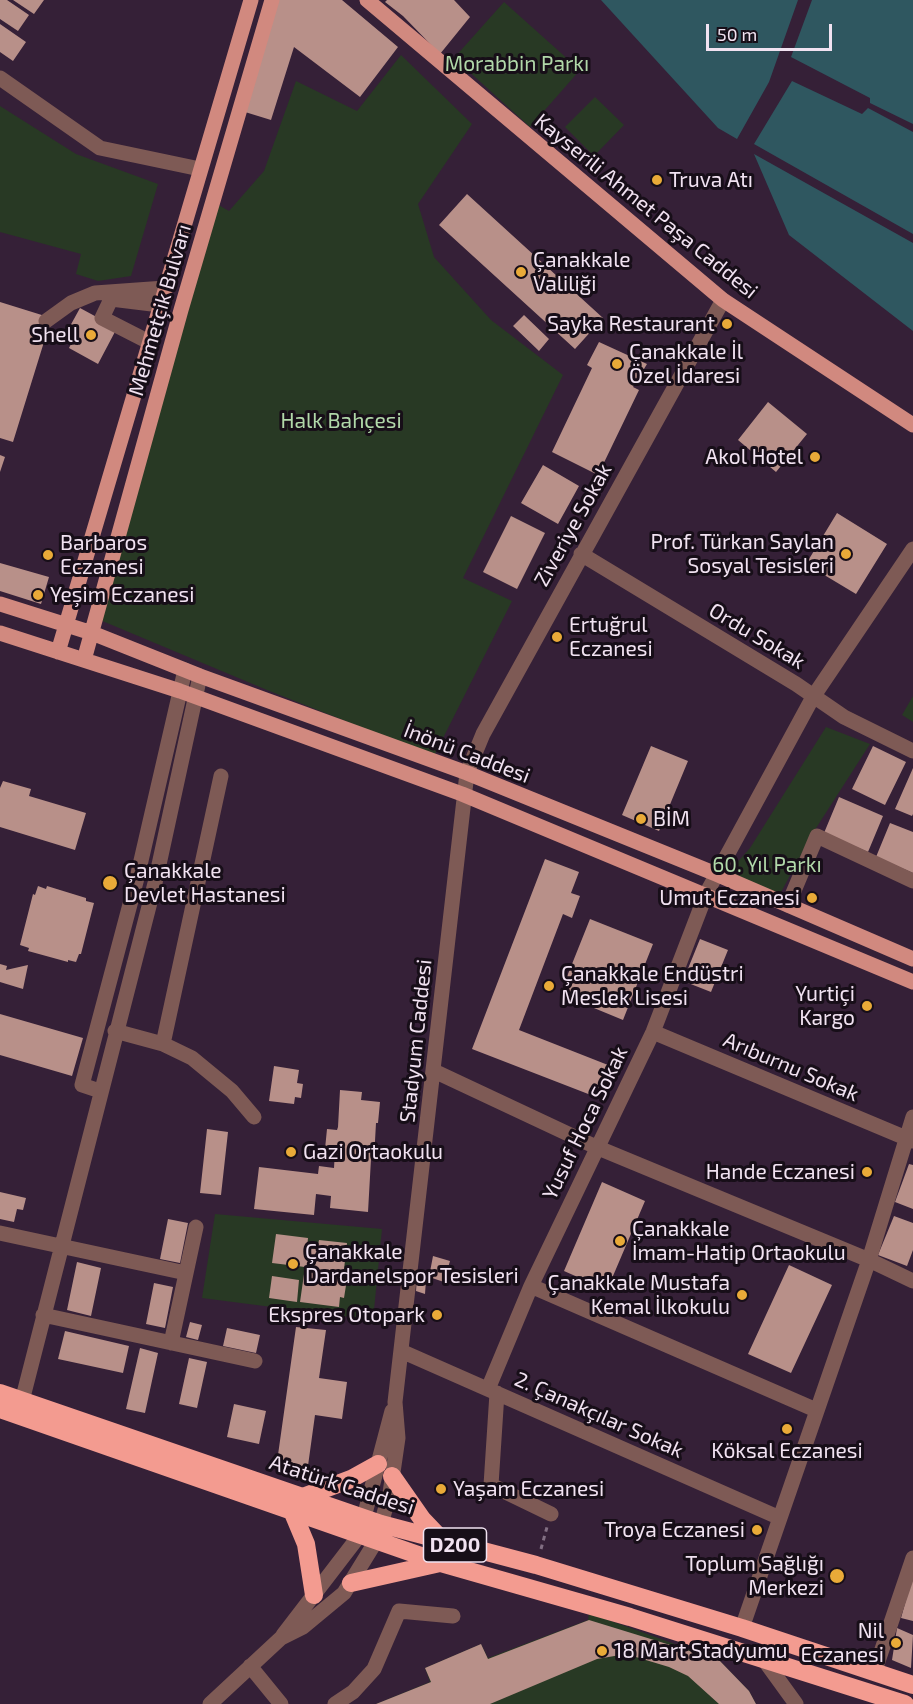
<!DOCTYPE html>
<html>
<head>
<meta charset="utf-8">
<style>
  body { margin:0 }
  #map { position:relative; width:913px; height:1704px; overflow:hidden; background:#352037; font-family:"Exo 2",sans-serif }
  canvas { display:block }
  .scale { position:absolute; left:706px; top:24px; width:126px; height:27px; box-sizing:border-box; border:3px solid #f1e2f1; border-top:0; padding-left:8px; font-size:18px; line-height:21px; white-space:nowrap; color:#f1e2f1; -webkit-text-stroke:4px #170e18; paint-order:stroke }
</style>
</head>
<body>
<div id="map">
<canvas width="913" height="1704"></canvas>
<div class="scale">50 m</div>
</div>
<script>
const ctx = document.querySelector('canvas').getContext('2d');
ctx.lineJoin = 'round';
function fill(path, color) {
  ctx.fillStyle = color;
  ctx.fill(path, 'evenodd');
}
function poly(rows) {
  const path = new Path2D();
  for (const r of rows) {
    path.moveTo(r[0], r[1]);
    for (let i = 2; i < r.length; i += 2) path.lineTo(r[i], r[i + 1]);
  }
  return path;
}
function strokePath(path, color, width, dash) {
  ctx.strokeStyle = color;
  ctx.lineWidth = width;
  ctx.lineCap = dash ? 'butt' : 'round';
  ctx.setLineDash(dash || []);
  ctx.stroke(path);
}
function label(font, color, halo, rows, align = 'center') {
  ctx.font = font + ' "Exo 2",sans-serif';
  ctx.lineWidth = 6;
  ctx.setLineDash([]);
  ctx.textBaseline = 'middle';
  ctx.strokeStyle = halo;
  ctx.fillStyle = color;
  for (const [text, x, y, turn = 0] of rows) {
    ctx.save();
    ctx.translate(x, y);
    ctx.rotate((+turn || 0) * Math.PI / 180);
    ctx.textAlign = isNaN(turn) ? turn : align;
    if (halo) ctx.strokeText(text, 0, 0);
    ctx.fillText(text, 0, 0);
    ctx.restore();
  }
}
fill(poly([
  [504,2,580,70,530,127,454,58],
  [401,55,472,124,418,204,434,257,491,320,563,375,463,578,512,601,434,756,267,690,100,620,215,203,229,211,264,171,296,81,357,111],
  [595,97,624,125,594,156,565,127],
  [0,106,76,154,158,184,131,276,98,281,76,274,81,254,0,232],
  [913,696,913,722,902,715],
  [826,727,870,744,811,836,779,896,726,875,750,848],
  [215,1214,382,1229,373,1320,202,1298],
  [589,1613,719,1660,749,1691,756,1704,376,1704,430,1682,425,1668,481,1644,488,1658,588,1620]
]), '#283924');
fill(poly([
  [601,0,798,0,769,82,737,139,718,128],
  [812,0,913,0,913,124,870,103,870,98,791,57],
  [792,81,862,114,868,108,913,132,913,234,754,144],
  [754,154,913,243,913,331,789,235]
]), '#2f5760');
fill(poly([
  [0,0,7,0,29,15,18,31,0,19],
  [13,0,44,0,34,14],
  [277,0,342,0,398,47,360,97,294,47,271,120,245,112],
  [387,0,454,0,470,17,440,54,403,16,385,2],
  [0,24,26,42,13,61,0,52],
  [467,194,603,318,575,349,439,225],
  [0,302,45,316,48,329,13,442,0,438],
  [80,308,117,328,98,364,69,348,77,332,69,328],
  [524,315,549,339,539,351,513,326],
  [599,342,647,364,633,387,639,390,598,475,552,452,592,368,587,365],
  [768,402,807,434,776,472,738,440],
  [0,455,5,457,0,472],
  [543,465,579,486,558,524,521,503],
  [837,513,887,544,856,594,806,564],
  [511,516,545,533,517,589,483,572],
  [0,563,49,577,41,604,0,591],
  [651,746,688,761,659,831,622,815],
  [873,746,906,762,885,805,852,789],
  [913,768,913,814,912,816,895,809],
  [3,781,31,789,29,796,86,813,75,850,0,827,0,788],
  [839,797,883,816,868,852,824,833],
  [890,823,913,832,913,873,876,857],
  [545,859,579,872,571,893,580,896,572,918,563,914,519,1030,608,1065,596,1097,472,1049],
  [38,886,46,889,47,886,86,898,86,901,94,903,81,954,79,954,76,962,68,960,68,962,28,951,29,948,20,945,33,894,35,895],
  [590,919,653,944,623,1020,560,994],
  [700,939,728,950,711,992,683,981],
  [0,964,7,966,6,970,28,965,23,989,0,982],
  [0,1014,83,1038,72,1076,0,1055],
  [274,1066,299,1070,297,1083,303,1084,301,1098,295,1097,294,1104,269,1101],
  [340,1090,362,1092,361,1100,380,1102,378,1123,376,1123,374,1159,371,1159,368,1212,330,1208,331,1196,316,1194,314,1215,254,1209,259,1167,318,1174,319,1166,334,1168,335,1150,325,1149,327,1129,337,1130,338,1127],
  [207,1129,228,1132,221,1195,200,1193],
  [909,1164,913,1165,913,1209,895,1202],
  [602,1182,645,1201,607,1290,564,1271],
  [0,1192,26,1198,23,1210,17,1209,14,1222,0,1219],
  [894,1216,913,1223,913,1250,907,1266,878,1255],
  [168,1219,188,1223,180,1263,160,1259],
  [276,1234,308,1238,307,1248,317,1249,319,1240,347,1243,343,1278,347,1279,344,1298,340,1297,339,1307,300,1302,305,1267,272,1263],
  [433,1256,450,1261,444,1282,429,1277],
  [77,1262,101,1268,91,1316,67,1310],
  [789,1265,832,1285,791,1373,748,1354],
  [272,1276,299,1280,297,1302,269,1298],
  [417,1278,426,1280,425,1294,416,1291],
  [154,1283,173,1287,165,1328,146,1324],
  [190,1322,202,1325,198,1340,186,1337],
  [296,1327,326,1330,319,1378,347,1382,342,1419,315,1415,307,1473,276,1469],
  [227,1328,260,1335,256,1353,223,1346],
  [65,1331,129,1346,123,1373,58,1359],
  [140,1348,158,1353,145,1413,126,1409],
  [189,1358,207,1362,197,1408,179,1404],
  [234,1404,266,1411,259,1444,227,1437],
  [912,1578,913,1578,913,1621,901,1618],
  [589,1620,719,1660,749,1691,756,1704,719,1704,688,1676,669,1667,626,1654,597,1659,490,1704,376,1704,431,1682,425,1668,481,1644,488,1659],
  [897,1628,913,1635,911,1668,892,1660]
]), '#b89089');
strokePath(poly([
  [541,1549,547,1527]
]), '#826f83', 3, [4.5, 4.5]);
strokePath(poly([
  [0,78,100,148,200,169],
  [46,321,71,303,95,293,165,288],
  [149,342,102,318,111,299,160,305],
  [581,554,796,684,844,717,913,751],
  [788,905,817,836,913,881],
  [115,1031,163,1044,192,1058,232,1091,254,1117],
  [653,1032,913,1141],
  [163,1044,221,776],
  [434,1071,596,1147,869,1260,913,1281],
  [100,1091,82,1085,137,878,185,670],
  [0,1233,186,1273],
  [531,1286,816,1410],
  [43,1315,255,1361],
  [171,1343,196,1227],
  [401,1351,780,1518],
  [488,1389,531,1286,653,1032,706,894,813,697,913,549],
  [497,1393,491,1485,551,1514],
  [22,1401,155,883,200,676],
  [742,1628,869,1260,913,1117],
  [283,1635,359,1536,392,1411],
  [762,1657,796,1704],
  [250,1666,281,1704],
  [874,1673,913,1558],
  [210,1704,281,1638,303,1627,344,1593,376,1541,390,1493,398,1438,395,1402,467,773,483,734,723,300],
  [335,1704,353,1692,374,1669,399,1611,453,1616]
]), '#7e5a55', 15);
strokePath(poly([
  [367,0,723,300,913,425],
  [0,604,92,633,200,676,467,773,716,874,913,959],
  [0,633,180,691,462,794,913,982],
  [58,652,251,0],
  [84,660,181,310,272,0]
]), '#d1897f', 15);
strokePath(poly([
  [0,1393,381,1524,536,1565,742,1628,913,1685],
  [0,1409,441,1563,630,1617,905,1704],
  [392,1476,422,1519,443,1541],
  [303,1497,351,1479,378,1464],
  [293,1513,306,1544,314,1595],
  [351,1583,440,1563]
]), '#f39b90', 18);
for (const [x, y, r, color] of [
  [657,180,6,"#e9aa38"],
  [521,272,6,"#e9aa38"],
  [727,324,6,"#e9aa38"],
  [91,335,6,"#e9aa38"],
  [617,364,6,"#e9aa38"],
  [815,457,6,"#e9aa38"],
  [846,554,6,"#e9aa38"],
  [48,555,6,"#e9aa38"],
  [38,595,6,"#e9aa38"],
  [557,637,6,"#e9aa38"],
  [641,819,6,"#e9aa38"],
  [110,883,8,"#e9aa38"],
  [812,898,6,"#e9aa38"],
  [549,986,6,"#e9aa38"],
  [867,1006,6,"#e9aa38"],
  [291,1152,6,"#e9aa38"],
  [867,1172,6,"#e9aa38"],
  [620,1241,6,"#e9aa38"],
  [293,1264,6,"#e9aa38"],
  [742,1295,6,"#e9aa38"],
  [437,1315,6,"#e9aa38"],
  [787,1429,6,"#e9aa38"],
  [441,1489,6,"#e9aa38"],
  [757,1530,6,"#e9aa38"],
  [837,1576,8,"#e9aa38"],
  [896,1643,6,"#e9aa38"],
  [602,1651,6,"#e9aa38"]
]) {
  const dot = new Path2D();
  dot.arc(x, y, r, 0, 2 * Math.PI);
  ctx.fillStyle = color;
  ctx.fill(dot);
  strokePath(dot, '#170e18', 2);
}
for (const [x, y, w] of [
  [455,1545,63]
]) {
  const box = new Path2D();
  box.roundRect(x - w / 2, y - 17, w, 34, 4.5);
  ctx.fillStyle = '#170e18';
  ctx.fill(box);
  strokePath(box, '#f1e2f1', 1.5);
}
label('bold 20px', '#f1e2f1', null, [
  ["D200",455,1545]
]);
label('21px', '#b1d8a9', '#170e18', [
  ["Morabbin Parkı",517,64],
  ["Halk Bahçesi",341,421],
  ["60. Yıl Parkı",767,865]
]);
label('21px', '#f1e2f1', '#170e18', [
  ["Truva Atı",669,180],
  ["Çanakkale",533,260],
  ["Valiliği",533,284],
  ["Sayka Restaurant",715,324,"right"],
  ["Shell",79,335,"right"],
  ["Çanakkale İl",629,352],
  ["Özel İdaresi",629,376],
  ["Akol Hotel",803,457,"right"],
  ["Prof. Türkan Saylan",834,542,"right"],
  ["Sosyal Tesisleri",834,566,"right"],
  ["Barbaros",60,543],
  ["Eczanesi",60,567],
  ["Yeşim Eczanesi",50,595],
  ["Ertuğrul",569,625],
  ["Eczanesi",569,649],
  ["BİM",653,819],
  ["Çanakkale",124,871],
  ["Devlet Hastanesi",124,895],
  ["Umut Eczanesi",800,898,"right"],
  ["Çanakkale Endüstri",561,974],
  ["Meslek Lisesi",561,998],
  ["Yurtiçi",855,994,"right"],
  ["Kargo",855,1018,"right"],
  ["Gazi Ortaokulu",303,1152],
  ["Hande Eczanesi",855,1172,"right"],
  ["Çanakkale",632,1229],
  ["İmam-Hatip Ortaokulu",632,1253],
  ["Çanakkale",305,1252],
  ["Dardanelspor Tesisleri",305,1276],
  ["Çanakkale Mustafa",730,1283,"right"],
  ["Kemal İlkokulu",730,1307,"right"],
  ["Ekspres Otopark",425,1315,"right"],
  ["Köksal Eczanesi",787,1451,"center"],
  ["Yaşam Eczanesi",453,1489],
  ["Troya Eczanesi",745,1530,"right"],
  ["Toplum Sağlığı",824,1564,"right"],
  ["Merkezi",824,1588,"right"],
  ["Nil",884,1631,"right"],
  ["Eczanesi",884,1655,"right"],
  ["18 Mart Stadyumu",614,1651]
], 'left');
label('21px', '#f1e2f1', '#170e18', [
  ["Kayserili Ahmet Paşa Caddesi",646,206,39],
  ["Mehmetçik Bulvarı",160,310,-74],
  ["Ziveriye Sokak",573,525,-61],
  ["Ordu Sokak",757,636,31],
  ["İnönü Caddesi",467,753,21],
  ["Stadyum Caddesi",416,1041,-84],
  ["Arıburnu Sokak",791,1067,23],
  ["Yusuf Hoca Sokak",585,1123,-64],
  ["2. Çanakçılar Sokak",599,1415,24],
  ["Atatürk Caddesi",342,1485,18]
]);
</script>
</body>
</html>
